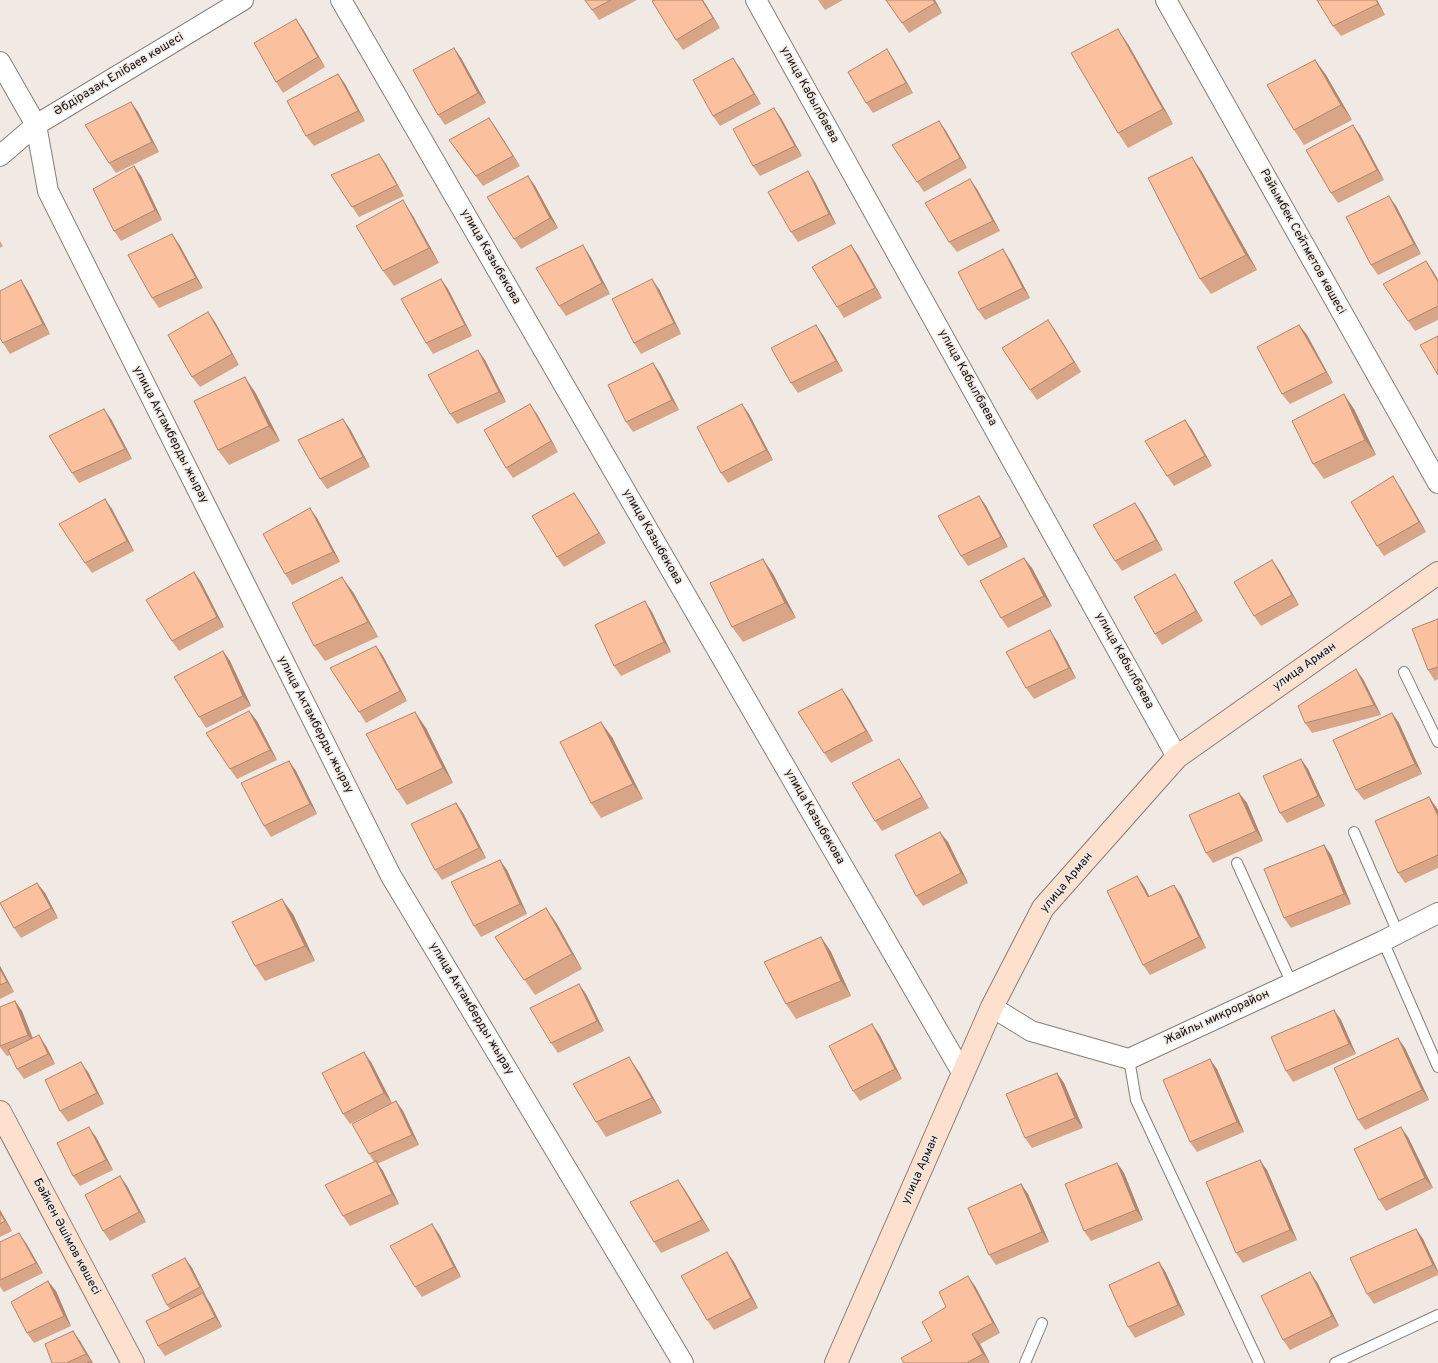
<!DOCTYPE html>
<html>
<head>
<meta charset="utf-8">
<style>
  body { margin:0 }
  canvas { display:block; background:#f1e9e4 }
</style>
</head>
<body>
<canvas width="1438" height="1363"></canvas>
<script>
const ctx = document.querySelector('canvas').getContext('2d');
ctx.lineJoin = 'round';
function poly(rows) {
  const path = new Path2D();
  for (const r of rows) {
    path.moveTo(r[0], r[1]);
    for (let i = 2; i < r.length; i += 2) path.lineTo(r[i], r[i + 1]);
  }
  return path;
}
function strokePath(path, color, width, dash) {
  ctx.strokeStyle = color;
  ctx.lineWidth = width;
  ctx.lineCap = dash ? 'butt' : 'round';
  ctx.setLineDash(dash || []);
  ctx.stroke(path);
}
function fill(path, color) {
  ctx.fillStyle = color;
  ctx.fill(path, 'evenodd');
}
function label(font, color, halo, rows, align = 'center') {
  ctx.font = font + ' Overpass,sans-serif';
  ctx.lineWidth = 3;
  ctx.setLineDash([]);
  ctx.textBaseline = 'middle';
  ctx.strokeStyle = halo;
  ctx.fillStyle = color;
  for (const [text, x, y, turn = 0] of rows) {
    ctx.save();
    ctx.translate(x, y);
    ctx.rotate((+turn || 0) * Math.PI / 180);
    ctx.textAlign = isNaN(turn) ? turn : align;
    if (halo) ctx.strokeText(text, 0, 0);
    ctx.fillText(text, 0, 0);
    ctx.restore();
  }
}
const lane = poly([
  [1404,672,1438,742],
  [1354,832,1398,933],
  [1237,863,1292,984],
  [1383,941,1438,1067],
  [1129,1059,1136,1100,1259,1363],
  [1025,1363,1042,1323],
  [1335,1363,1438,1315]
]);
const street = poly([
  [341,0,963,1074],
  [756,0,1177,757],
  [1166,0,1438,483],
  [0,62,36,125,48,191,391,876,683,1363],
  [0,156,36,125,243,0],
  [992,1007,1031,1031,1129,1059,1383,941,1438,913]
]);
const secondary = poly([
  [0,1112,133,1363],
  [836,1363,992,1007,1043,908,1177,757,1438,573]
]);
strokePath(lane, '#867f7a', 12);
strokePath(street, '#867f7a', 22);
strokePath(secondary, '#867f7a', 24);
strokePath(lane, '#fff', 10);
strokePath(street, '#fff', 20);
strokePath(secondary, '#fde0ce', 22);
fill(poly([
  [585,0,637,0,599,20],
  [654,0,703,0,720,28,683,50,676,40],
  [818,0,843,0,825,10],
  [886,0,935,0,942,13,909,33],
  [1377,0,1385,15,1341,36,1333,26],
  [303,29,325,67,283,93,276,82],
  [1128,44,1173,124,1128,148,1118,133],
  [454,48,461,58,486,103,445,125,438,115],
  [894,60,913,93,873,113,866,103],
  [1315,60,1326,75,1352,120,1304,145,1294,130],
  [740,68,761,104,720,126,713,116],
  [338,74,345,84,365,121,314,146,306,136],
  [131,102,138,112,159,152,116,173,109,163],
  [489,118,496,128,520,166,483,186,456,150],
  [781,118,802,156,760,176,753,166],
  [939,121,946,131,967,168,924,192,917,182],
  [1360,135,1384,180,1338,203,1331,193],
  [1192,157,1202,172,1257,270,1211,294,1200,279],
  [386,164,404,196,359,217,331,175],
  [134,166,141,176,162,220,121,241,114,231],
  [528,176,535,186,558,228,521,249,514,239],
  [815,182,836,224,798,242,791,232],
  [977,189,1000,231,957,252,949,242],
  [1396,206,1421,254,1378,275,1371,265],
  [413,216,439,263,394,286,383,271],
  [0,241,3,246,0,248],
  [179,244,203,288,159,308,152,298],
  [851,245,858,255,882,298,844,318,837,307],
  [590,256,610,294,566,316,559,306],
  [1010,260,1030,298,985,320,978,310],
  [1433,271,1438,280,1438,320,1415,331,1408,321],
  [441,279,448,289,472,336,433,354,426,343],
  [21,280,28,291,50,334,10,354,3,343],
  [659,289,681,334,641,354,634,343],
  [208,312,215,322,239,365,200,387,192,377],
  [1299,325,1307,335,1333,383,1290,404,1282,394],
  [1055,330,1081,372,1037,400,1030,390],
  [823,335,843,371,798,393,791,383],
  [485,360,506,402,457,424,450,414],
  [660,373,679,410,633,432,626,422],
  [255,392,280,441,229,465,218,450],
  [1354,409,1376,455,1324,479,1313,464],
  [537,414,558,452,513,478,506,468],
  [749,414,773,460,728,483,721,473],
  [111,419,132,459,79,483,72,473],
  [1185,420,1192,430,1212,466,1174,486,1167,476],
  [350,429,370,467,327,489,320,479],
  [1400,487,1426,532,1384,556,1377,546],
  [574,493,606,543,564,567,557,557],
  [979,496,986,506,1008,547,968,566,961,556],
  [105,499,112,509,134,551,92,573,85,563],
  [1142,513,1163,550,1122,571,1115,561],
  [317,518,340,562,292,585,285,574],
  [763,559,773,574,796,618,743,642,732,627],
  [1272,560,1279,570,1299,605,1261,626,1254,616],
  [1032,568,1052,606,1008,628,1001,618],
  [194,572,201,582,224,627,179,651,172,641],
  [1182,585,1203,621,1162,645,1155,634],
  [353,592,378,637,325,661,314,646],
  [652,612,671,652,621,676,614,666],
  [1438,619,1438,679,1435,681,1428,670],
  [1057,641,1076,678,1034,699,1026,688],
  [376,646,383,656,407,701,366,723,359,712],
  [223,651,230,661,251,706,206,728,199,717],
  [1363,679,1381,715,1312,733,1305,723],
  [842,689,849,699,873,741,831,763,824,753],
  [249,711,257,721,277,760,237,779,230,769],
  [1392,713,1399,723,1422,774,1364,800,1356,790],
  [426,728,453,783,407,805,397,790],
  [612,737,643,799,601,818,591,803],
  [1301,759,1308,769,1325,806,1287,823,1280,813],
  [289,761,296,771,317,814,271,837,264,826],
  [906,769,929,808,882,831,875,821],
  [1239,793,1247,803,1263,841,1213,863,1206,853],
  [1429,797,1436,807,1438,810,1438,868,1405,883,1398,873],
  [456,803,463,813,486,858,442,880,435,870],
  [948,842,968,883,923,906,916,896],
  [1324,845,1331,855,1351,904,1291,928,1284,918],
  [507,870,527,914,481,937,474,926],
  [1137,876,1144,886,1150,897,1174,885,1181,895,1206,948,1150,975,1143,965],
  [37,883,45,893,58,918,21,938,14,928],
  [546,908,557,924,582,969,535,995,495,937],
  [293,914,315,961,265,981,255,966],
  [821,937,831,952,851,996,796,1019,786,1004],
  [0,966,14,992,0,999],
  [586,994,604,1031,558,1053,551,1043],
  [15,1001,22,1011,33,1038,46,1046,55,1064,24,1079,17,1069,11,1055,7,1056,0,1047,0,1007],
  [1334,1010,1341,1020,1356,1054,1293,1082,1286,1071],
  [879,1034,902,1079,860,1101,853,1091],
  [1405,1048,1429,1100,1365,1130,1358,1120],
  [371,1062,392,1103,350,1124,343,1114],
  [1217,1069,1244,1132,1197,1152,1190,1142],
  [88,1072,104,1104,68,1122,60,1111],
  [639,1072,662,1113,606,1137,596,1122],
  [1057,1073,1064,1083,1083,1128,1032,1148,1025,1138],
  [396,1101,403,1111,419,1145,377,1164,383,1171,399,1204,350,1226,343,1216,374,1162,369,1154],
  [96,1137,113,1170,80,1186,73,1176],
  [1408,1137,1433,1188,1386,1211,1379,1200],
  [1117,1163,1124,1173,1143,1220,1091,1241,1084,1231],
  [1267,1170,1297,1240,1243,1263,1236,1253],
  [120,1176,127,1186,146,1222,110,1241,103,1231],
  [678,1180,685,1190,710,1231,661,1253,654,1242],
  [1021,1184,1028,1194,1049,1242,996,1265,989,1255],
  [0,1210,12,1231,0,1237],
  [1416,1229,1423,1239,1438,1271,1438,1275,1374,1304,1367,1294],
  [439,1234,461,1277,422,1297,415,1287],
  [0,1242,26,1243,43,1273,4,1292,0,1287],
  [185,1258,192,1268,207,1298,210,1303,222,1327,165,1356,158,1346,170,1309,167,1305],
  [734,1262,758,1308,714,1330,707,1320],
  [1159,1262,1166,1273,1185,1315,1135,1338,1128,1327],
  [1317,1282,1339,1326,1290,1350,1283,1340],
  [975,1286,1000,1333,980,1344,990,1363,904,1363,932,1341,946,1307],
  [56,1291,71,1326,34,1343,27,1333],
  [73,1331,80,1341,93,1363,52,1363]
]), '#d8a587');
fill(poly([
  [702,0,703,0,720,28,713,18],
  [933,0,935,0,942,13,935,3],
  [1376,0,1377,0,1385,15,1378,4],
  [296,19,303,29,325,67,318,57],
  [1118,29,1128,44,1173,124,1163,109],
  [454,48,461,58,486,103,478,93],
  [887,49,894,60,913,93,906,83],
  [733,58,740,68,761,104,754,94],
  [1315,60,1326,75,1352,120,1341,105],
  [338,74,345,84,365,121,358,111],
  [131,102,138,112,159,152,152,142],
  [774,108,781,118,802,156,795,146],
  [489,118,496,128,520,166,513,156],
  [939,121,946,131,967,168,960,158],
  [1353,125,1360,135,1384,180,1377,170],
  [379,154,386,164,404,196,397,185],
  [1192,157,1202,172,1257,270,1246,255],
  [134,166,141,176,162,220,155,210],
  [808,171,815,182,836,224,829,214],
  [528,176,535,186,558,228,550,218],
  [970,179,977,189,1000,231,993,221],
  [1389,196,1396,206,1421,254,1414,244],
  [403,200,413,216,439,263,429,248],
  [172,234,179,244,203,288,196,278],
  [583,245,590,256,610,294,602,283],
  [851,245,858,255,882,298,875,288],
  [1003,249,1010,260,1030,298,1023,288],
  [1426,261,1433,271,1438,280,1438,282],
  [441,279,448,289,472,336,465,325],
  [652,279,659,289,681,334,674,323],
  [21,280,28,291,50,334,43,324],
  [208,312,215,322,239,365,232,354],
  [1048,320,1055,330,1081,372,1074,362],
  [816,325,823,335,843,371,836,361],
  [1299,325,1307,335,1333,383,1326,372],
  [478,350,485,360,506,402,499,392],
  [653,363,660,373,679,410,672,400],
  [245,377,255,392,280,441,269,426],
  [1344,394,1354,409,1376,455,1365,440],
  [530,404,537,414,558,452,551,441],
  [742,404,749,414,773,460,766,450],
  [104,409,111,419,132,459,125,449],
  [343,419,350,429,370,467,363,457],
  [1185,420,1192,430,1212,466,1205,456],
  [1393,476,1400,487,1426,532,1419,522],
  [574,493,581,503,606,543,599,533],
  [979,496,986,506,1008,547,1001,537],
  [105,499,112,509,134,551,127,541],
  [1135,503,1142,513,1163,550,1156,540],
  [310,508,317,518,340,562,333,552],
  [1024,558,1032,568,1052,606,1044,596],
  [763,559,773,574,796,618,785,603],
  [1272,560,1279,570,1299,605,1292,595],
  [194,572,201,582,224,627,217,617],
  [1175,574,1182,585,1203,621,1196,611],
  [342,577,353,592,378,637,368,622],
  [645,601,652,612,671,652,664,642],
  [1050,630,1057,641,1076,678,1069,668],
  [376,646,383,656,407,701,400,691],
  [223,651,230,661,251,706,243,696],
  [1356,669,1363,679,1381,715,1374,705],
  [842,689,849,699,873,741,866,731],
  [249,711,257,721,277,760,270,750],
  [415,712,426,728,453,783,443,768],
  [1392,713,1399,723,1422,774,1415,764],
  [601,722,612,737,643,799,633,784],
  [899,759,906,769,929,808,922,797],
  [1301,759,1308,769,1325,806,1318,796],
  [289,761,296,771,317,814,310,804],
  [1239,793,1247,803,1263,841,1256,831],
  [1429,797,1436,807,1438,810,1438,816],
  [456,803,463,813,486,858,479,848],
  [940,832,948,842,968,883,961,873],
  [1324,845,1331,855,1351,904,1344,894],
  [500,860,507,870,527,914,520,904],
  [1137,876,1144,886,1155,908,1148,897],
  [37,883,45,893,58,918,51,908],
  [1174,885,1181,895,1206,948,1199,937],
  [282,899,293,914,315,961,305,946],
  [546,908,557,924,582,969,572,954],
  [821,937,831,952,851,996,841,981],
  [0,966,14,992,7,982,0,969],
  [579,984,586,994,604,1031,597,1021],
  [15,1001,22,1011,35,1045,28,1035],
  [1334,1010,1341,1020,1356,1054,1349,1044],
  [872,1024,879,1034,902,1079,895,1069],
  [39,1035,46,1046,55,1064,48,1054],
  [1398,1038,1405,1048,1429,1100,1422,1090],
  [364,1052,371,1062,392,1103,384,1093],
  [629,1057,639,1072,662,1113,652,1098],
  [1210,1059,1217,1069,1244,1132,1237,1122],
  [81,1062,88,1072,104,1104,97,1093],
  [1057,1073,1064,1083,1083,1128,1075,1118],
  [396,1101,403,1111,419,1145,412,1135],
  [89,1127,96,1137,113,1170,106,1160],
  [1401,1127,1408,1137,1433,1188,1425,1178],
  [1260,1160,1267,1170,1297,1240,1290,1230],
  [376,1161,383,1171,399,1204,392,1194],
  [1117,1163,1124,1173,1143,1220,1136,1210],
  [120,1176,127,1186,146,1222,139,1212],
  [678,1180,685,1190,710,1231,702,1220],
  [1021,1184,1028,1194,1049,1242,1042,1232],
  [0,1210,12,1231,5,1221,0,1213],
  [432,1224,439,1234,461,1277,454,1267],
  [1416,1229,1423,1239,1438,1271,1438,1272,1433,1265],
  [19,1233,26,1243,43,1273,36,1263],
  [727,1252,734,1262,758,1308,751,1298],
  [185,1258,192,1268,207,1298,200,1287],
  [1159,1262,1166,1273,1185,1315,1178,1305],
  [1310,1272,1317,1282,1339,1326,1332,1316],
  [968,1276,975,1286,1000,1333,993,1323],
  [48,1281,56,1291,71,1326,64,1316],
  [203,1293,210,1303,222,1327,215,1317],
  [73,1331,80,1341,93,1363,86,1354],
  [972,1334,980,1344,990,1363,983,1354]
]), '#b0866e');
const building = poly([
  [585,0,611,0,592,10,585,0],
  [654,0,702,0,713,18,676,40,652,1,654,0],
  [886,0,933,0,935,3,902,23,886,0],
  [1317,0,1376,0,1378,4,1333,26,1317,0],
  [296,19,318,57,276,82,254,43,296,19],
  [1118,29,1163,109,1118,133,1071,53,1118,29],
  [454,48,478,93,438,115,413,70,454,48],
  [887,49,906,83,866,103,848,72,887,49],
  [733,58,754,94,713,116,693,80,733,58],
  [1315,60,1341,105,1294,130,1267,85,1315,60],
  [338,74,358,111,306,136,287,101,338,74],
  [131,102,152,142,109,163,85,125,131,102],
  [774,108,795,146,753,166,733,129,774,108],
  [489,118,513,156,476,176,449,140,489,118],
  [939,121,960,158,917,182,892,145,939,121],
  [1353,125,1377,170,1331,193,1306,150,1353,125],
  [379,154,397,185,352,207,331,175,379,154],
  [1192,157,1246,255,1200,279,1148,178,1192,157],
  [134,166,155,210,114,231,93,189,134,166],
  [808,171,829,214,791,232,768,192,808,171],
  [528,176,550,218,514,239,487,197,528,176],
  [970,179,993,221,949,242,925,203,970,179],
  [1389,196,1414,244,1371,265,1346,217,1389,196],
  [403,200,429,248,383,271,356,226,403,200],
  [172,234,196,278,152,298,128,255,172,234],
  [583,245,602,283,559,306,536,268,583,245],
  [851,245,875,288,837,307,812,267,851,245],
  [1003,249,1023,288,978,310,958,272,1003,249],
  [1426,261,1438,282,1438,306,1408,321,1383,284,1426,261],
  [441,279,465,325,426,343,401,299,441,279],
  [652,279,674,323,634,343,612,299,652,279],
  [21,280,43,324,3,343,0,338,0,291,21,280],
  [208,312,232,354,192,377,168,335,208,312],
  [1048,320,1074,362,1030,390,1002,348,1048,320],
  [816,325,836,361,791,383,771,348,816,325],
  [1299,325,1326,372,1282,394,1257,347,1299,325],
  [1438,336,1438,375,1420,345,1438,336],
  [478,350,499,392,450,414,428,375,478,350],
  [653,363,672,400,626,422,608,385,653,363],
  [245,377,269,426,218,450,194,401,245,377],
  [1344,394,1365,440,1313,464,1292,421,1344,394],
  [530,404,551,441,506,468,484,430,530,404],
  [742,404,766,450,721,473,697,427,742,404],
  [104,409,125,449,72,473,49,436,104,409],
  [343,419,363,457,320,479,298,440,343,419],
  [1185,420,1205,456,1167,476,1145,441,1185,420],
  [1393,476,1419,522,1377,546,1351,502,1393,476],
  [574,493,599,533,557,557,532,516,574,493],
  [979,496,1001,537,961,556,938,516,979,496],
  [105,499,127,541,85,563,59,524,105,499],
  [1135,503,1156,540,1115,561,1093,525,1135,503],
  [310,508,333,552,285,574,263,534,310,508],
  [1024,558,1044,596,1001,618,980,581,1024,558],
  [763,559,785,603,732,627,710,583,763,559],
  [1272,560,1292,595,1254,616,1234,582,1272,560],
  [194,572,217,617,172,641,146,600,194,572],
  [1175,574,1196,611,1155,634,1134,597,1175,574],
  [342,577,368,622,314,646,292,603,342,577],
  [645,601,664,642,614,666,595,625,645,601],
  [1438,619,1438,667,1428,670,1412,629,1438,619],
  [1050,630,1069,668,1026,688,1006,652,1050,630],
  [376,646,400,691,359,712,330,668,376,646],
  [223,651,243,696,199,717,174,677,223,651],
  [1356,669,1374,705,1305,723,1298,706,1356,669],
  [842,689,866,731,824,753,798,712,842,689],
  [249,711,270,750,230,769,206,733,249,711],
  [415,712,443,768,397,790,366,734,415,712],
  [1392,713,1415,764,1356,790,1333,740,1392,713],
  [601,722,633,784,591,803,560,742,601,722],
  [899,759,922,797,875,821,852,783,899,759],
  [1301,759,1318,796,1280,813,1263,776,1301,759],
  [289,761,310,804,264,826,241,783,289,761],
  [1239,793,1256,831,1206,853,1189,815,1239,793],
  [1429,797,1438,816,1438,855,1398,873,1375,821,1429,797],
  [456,803,479,848,435,870,411,824,456,803],
  [940,832,961,873,916,896,895,855,940,832],
  [1324,845,1344,894,1284,918,1264,869,1324,845],
  [500,860,520,904,474,926,451,882,500,860],
  [1137,876,1148,897,1174,885,1199,937,1143,965,1107,891,1137,876],
  [37,883,51,908,14,928,0,903,37,883],
  [282,899,305,946,255,966,232,922,282,899],
  [546,908,572,954,524,980,495,937,546,908],
  [821,937,841,981,786,1004,764,962,821,937],
  [0,969,7,982,0,985,0,969],
  [579,984,597,1021,551,1043,530,1008,579,984],
  [15,1001,28,1035,0,1046,0,1007,15,1001],
  [1334,1010,1349,1044,1286,1071,1271,1037,1334,1010],
  [872,1024,895,1069,853,1091,829,1046,872,1024],
  [39,1035,48,1054,17,1069,8,1050,39,1035],
  [1398,1038,1422,1090,1358,1120,1334,1068,1398,1038],
  [364,1052,384,1093,343,1114,322,1073,364,1052],
  [629,1057,652,1098,596,1122,573,1084,629,1057],
  [1210,1059,1237,1122,1190,1142,1163,1080,1210,1059],
  [81,1062,97,1093,60,1111,45,1080,81,1062],
  [1057,1073,1075,1118,1025,1138,1006,1094,1057,1073],
  [396,1101,412,1135,369,1154,352,1124,396,1101],
  [89,1127,106,1160,73,1176,57,1143,89,1127],
  [1401,1127,1425,1178,1379,1200,1354,1149,1401,1127],
  [1260,1160,1290,1230,1236,1253,1206,1182,1260,1160],
  [376,1161,392,1194,343,1216,325,1185,376,1161],
  [1117,1163,1136,1210,1084,1231,1065,1184,1117,1163],
  [120,1176,139,1212,103,1231,85,1195,120,1176],
  [678,1180,702,1220,654,1242,630,1202,678,1180],
  [1021,1184,1042,1232,989,1255,968,1208,1021,1184],
  [0,1213,5,1221,0,1224,0,1213],
  [432,1224,454,1267,415,1287,390,1246,432,1224],
  [1416,1229,1433,1265,1367,1294,1350,1258,1416,1229],
  [19,1233,36,1263,0,1280,0,1242,19,1233],
  [727,1252,751,1298,707,1320,681,1276,727,1252],
  [185,1258,200,1287,167,1305,152,1275,185,1258],
  [1159,1262,1178,1305,1128,1327,1109,1285,1159,1262],
  [1310,1272,1332,1316,1283,1340,1261,1296,1310,1272],
  [968,1276,993,1323,972,1334,983,1354,968,1362,968,1363,904,1363,901,1358,932,1341,922,1322,946,1307,939,1292,968,1276],
  [48,1281,64,1316,27,1333,11,1302,48,1281],
  [203,1293,215,1317,158,1346,146,1321,203,1293],
  [73,1331,86,1354,66,1363,52,1363,45,1344,73,1331],
  [91,1361,92,1363,87,1363,91,1361]
]);
fill(building, '#fbc09d');
strokePath(building, '#b0866e', 1);
label('12px', '#12100e', '#f1e9e4', [
  ["Әбдіразақ Елібаев көшесі",119,75,-31],
  ["улица Кабылбаева",809,95,61],
  ["Райымбек Сейтметов көшесі",1302,242,61],
  ["улица Казыбекова",490,257,60],
  ["улица Кабылбаева",967,378,61],
  ["улица Актамберды жырау",170,435,63],
  ["улица Казыбекова",652,537,60],
  ["улица Кабылбаева",1124,661,61],
  ["улица Арман",1305,667,-35],
  ["улица Актамберды жырау",315,725,63],
  ["улица Казыбекова",814,817,60],
  ["улица Арман",1067,883,-50],
  ["улица Актамберды жырау",471,1009,59],
  ["Жайлы микрорайон",1217,1018,-25],
  ["улица Арман",921,1170,-66],
  ["Бәйкен Әшімов көшесі",66,1237,62]
]);
</script>
</body>
</html>
